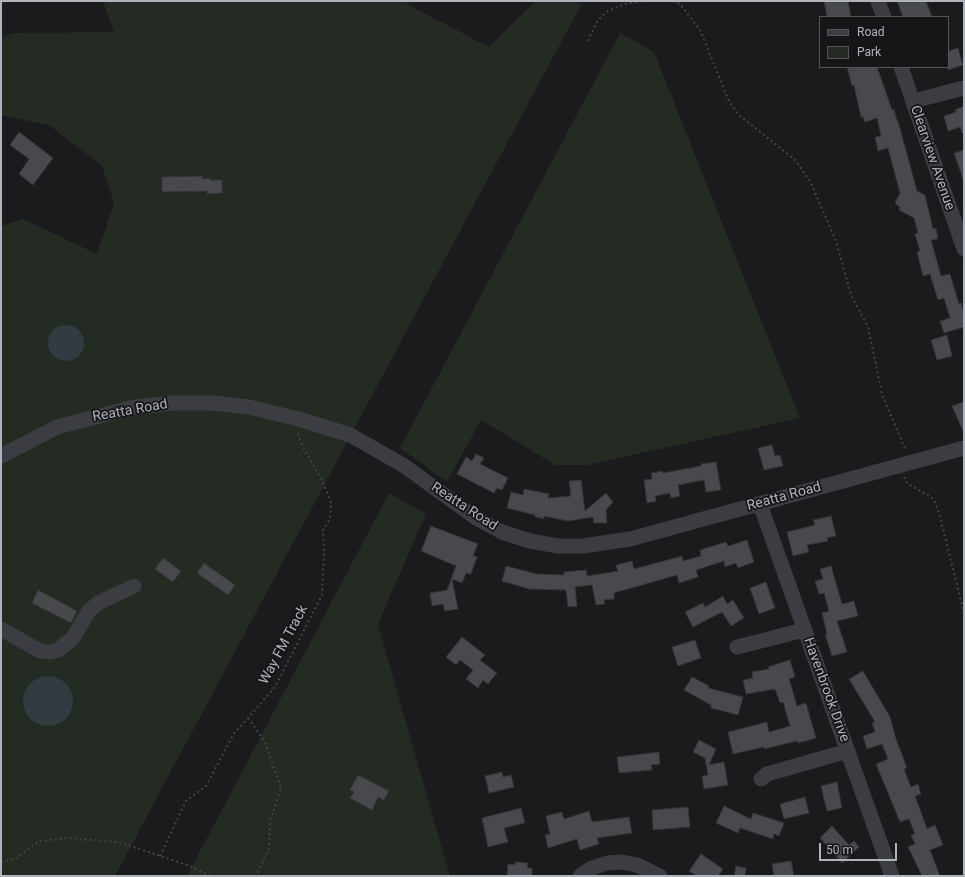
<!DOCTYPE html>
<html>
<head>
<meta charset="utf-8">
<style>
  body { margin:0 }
  #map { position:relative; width:965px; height:877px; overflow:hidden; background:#1b1b1d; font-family:Roboto,sans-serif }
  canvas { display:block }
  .frame { position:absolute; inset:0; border:2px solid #aeb3bc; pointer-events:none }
  .legend { position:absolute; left:819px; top:16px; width:130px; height:52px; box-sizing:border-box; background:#161618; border:1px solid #53555a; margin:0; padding:5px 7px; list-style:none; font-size:12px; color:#aeb3bc }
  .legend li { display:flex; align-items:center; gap:8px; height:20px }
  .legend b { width:20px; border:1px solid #53555a }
  .scale { position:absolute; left:819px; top:843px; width:78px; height:18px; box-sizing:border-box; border:2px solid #aeb3bc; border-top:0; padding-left:5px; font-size:12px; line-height:14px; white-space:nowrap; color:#aeb3bc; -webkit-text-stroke:3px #161618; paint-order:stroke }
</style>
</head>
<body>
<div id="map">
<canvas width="965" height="877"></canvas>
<div class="frame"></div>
<ul class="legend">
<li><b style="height:5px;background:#3c3d42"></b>Road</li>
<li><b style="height:11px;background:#232b23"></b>Park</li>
</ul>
<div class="scale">50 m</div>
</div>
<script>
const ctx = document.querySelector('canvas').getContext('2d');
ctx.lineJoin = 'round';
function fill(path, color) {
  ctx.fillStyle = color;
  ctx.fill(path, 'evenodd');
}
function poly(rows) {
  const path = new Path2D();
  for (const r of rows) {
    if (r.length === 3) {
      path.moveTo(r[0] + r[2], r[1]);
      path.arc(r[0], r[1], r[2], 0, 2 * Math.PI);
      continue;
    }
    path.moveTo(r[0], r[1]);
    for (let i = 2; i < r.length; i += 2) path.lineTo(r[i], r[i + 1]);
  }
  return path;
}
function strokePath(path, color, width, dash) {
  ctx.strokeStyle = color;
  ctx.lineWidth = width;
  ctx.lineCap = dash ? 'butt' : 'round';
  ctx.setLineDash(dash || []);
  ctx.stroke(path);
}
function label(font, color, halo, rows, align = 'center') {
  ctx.font = font + ' Roboto,sans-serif';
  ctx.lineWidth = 3.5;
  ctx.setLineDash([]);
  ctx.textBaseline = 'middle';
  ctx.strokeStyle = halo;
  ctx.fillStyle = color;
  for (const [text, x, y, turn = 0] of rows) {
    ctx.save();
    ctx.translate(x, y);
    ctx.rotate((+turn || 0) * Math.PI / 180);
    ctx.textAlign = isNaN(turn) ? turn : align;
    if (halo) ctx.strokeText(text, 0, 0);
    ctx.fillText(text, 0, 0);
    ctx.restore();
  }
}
fill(poly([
  [103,1,406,1,407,4,489,47,536,1,571,1,581,5,115,876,1,876,1,226,23,219,97,254,114,203,102,166,49,125,1,115,1,39,12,33,114,32],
  [620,33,654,52,800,418,587,465,555,465,481,420,447,482,400,448],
  [389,493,426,514,378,624,450,876,187,876]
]), '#232b23');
fill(poly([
  [66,343,18],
  [48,701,25]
]), '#313b41');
const building = poly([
  [824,1,848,1,851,17,827,17,824,1],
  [897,1,926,1,932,17,903,17,897,1],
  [958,48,963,65,948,70,948,51,958,48],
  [847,67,877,67,892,110,894,109,897,121,898,121,917,191,925,195,933,229,936,228,938,239,931,240,941,276,950,274,959,304,961,303,964,315,964,327,944,333,940,321,950,318,944,298,938,300,930,274,923,276,917,252,920,251,915,234,918,233,914,218,899,210,900,207,895,203,900,193,888,148,878,151,875,137,881,136,877,118,865,122,863,117,861,117,854,85,852,86,847,67],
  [964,106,964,133,962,133,960,127,948,131,944,116,956,112,955,110,964,106],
  [19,132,53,158,33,185,19,174,29,159,10,145,19,132],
  [964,150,964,178,963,179,954,153,964,150],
  [202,176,202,179,210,178,210,180,222,180,222,193,207,194,207,191,162,192,162,177,202,176],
  [947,335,952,356,937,360,931,340,947,335],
  [964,402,964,431,963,431,952,406,964,402],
  [772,445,775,456,780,455,783,466,764,470,758,448,772,445],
  [476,454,484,458,480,464,508,478,502,490,497,488,494,493,457,474,466,457,472,461,476,454],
  [716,462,721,490,706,492,704,480,678,485,680,496,671,498,670,493,655,496,656,501,647,503,644,480,652,479,651,473,662,471,663,473,701,466,701,464,716,462],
  [581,480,585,511,606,493,613,502,606,510,607,523,594,523,593,517,568,521,544,516,544,519,535,517,535,515,507,508,511,492,523,495,524,489,549,494,548,498,571,496,569,481,581,480],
  [831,516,836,536,827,538,828,541,807,545,809,552,793,556,787,532,815,525,813,520,831,516],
  [431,526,478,544,473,556,477,557,471,574,466,573,462,583,452,579,458,609,445,611,443,604,432,606,430,593,447,590,456,566,421,551,431,526],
  [747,540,754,562,738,568,736,563,725,567,724,561,696,570,698,577,679,583,677,575,614,593,614,599,604,600,605,604,596,605,592,585,575,587,577,606,568,607,566,590,529,589,502,581,506,566,537,574,564,575,564,572,586,570,587,576,618,571,616,565,632,561,634,569,682,556,683,561,701,556,700,550,726,542,728,546,747,540],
  [163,558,181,571,173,582,155,569,163,558],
  [204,563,235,585,228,595,197,573,204,563],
  [831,566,842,604,854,601,858,616,837,621,847,652,832,656,825,634,827,634,822,613,829,611,824,593,819,594,815,581,823,579,820,569,831,566],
  [766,582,775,608,759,614,750,588,766,582],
  [38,590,77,611,71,623,32,603,38,590],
  [723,596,727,604,733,600,744,618,731,626,722,612,693,627,685,612,703,603,705,607,723,596],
  [462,637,485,655,480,660,497,673,488,684,483,680,478,688,466,679,473,670,460,660,456,665,446,657,462,637],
  [695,640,701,658,678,666,672,647,695,640],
  [790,660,795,677,789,679,797,706,806,703,816,738,798,743,797,741,764,749,764,747,733,754,728,732,767,722,769,732,790,726,783,702,780,703,775,689,746,694,743,680,753,678,752,672,769,669,768,667,790,660],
  [863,671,890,717,896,739,907,768,904,769,911,787,918,784,921,794,915,796,927,829,935,825,943,845,930,850,940,876,922,876,908,847,915,844,911,835,915,834,909,819,900,822,876,764,888,759,882,744,867,749,863,736,875,732,872,723,875,722,849,679,863,671],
  [692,677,709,686,708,688,743,697,738,715,711,708,711,705,684,690,692,677],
  [699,740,716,749,709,765,724,762,728,785,704,789,702,776,708,775,705,758,693,752,699,740],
  [659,752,660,764,651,765,652,770,619,773,617,757,659,752],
  [502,772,503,777,511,775,514,787,489,793,485,776,502,772],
  [358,775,389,791,384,800,378,797,372,810,350,798,354,792,350,790,358,775],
  [837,782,842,808,827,811,821,786,837,782],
  [805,797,809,813,784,819,780,804,805,797],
  [724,806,751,819,753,813,784,823,779,836,774,834,773,839,740,828,738,833,716,823,724,806],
  [688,807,690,827,653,830,652,810,688,807],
  [521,808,525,823,504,828,508,842,488,847,482,818,521,808],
  [589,811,592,822,629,817,632,833,597,838,599,844,580,850,577,839,548,848,545,835,550,834,546,816,562,812,564,819,589,811],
  [832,826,849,845,854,841,859,847,842,863,820,838,832,826],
  [701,854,723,869,718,876,697,876,689,871,701,854],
  [791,861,794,876,774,876,772,864,791,861],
  [515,862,528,863,527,868,532,868,532,876,507,876,508,864,515,865,515,862],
  [736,866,746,868,745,876,734,876,736,866]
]);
fill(building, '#48494d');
strokePath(building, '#353539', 1);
strokePath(poly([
  [673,1,680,4,700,30,729,101,739,115,795,160,810,181,836,241,851,295,868,327,882,394,906,451],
  [588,41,596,23,606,12,625,4,643,1],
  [904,477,908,484,934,499,939,513,964,613],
  [248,718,264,740,281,788,270,821,269,848,256,876],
  [160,856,186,801,206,786,233,735,275,687,322,595,324,552,323,530,330,519,331,503,322,480,303,447,297,431],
  [1,862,17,858,39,841,69,838,119,842,190,866,210,876]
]), '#424449', 2, [2, 3]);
strokePath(poly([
  [878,1,884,17],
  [901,67,964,249],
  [913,101,964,88],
  [1,456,57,427,130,408,171,403,213,403,249,407,299,419,350,435,403,465,476,518,502,532,530,541,558,546,583,546,630,539,964,448],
  [760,504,892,876],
  [1,629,40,651,50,652,58,650,72,639,89,611,98,603,134,586],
  [737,647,804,630],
  [761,779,767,774,848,751],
  [580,876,592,868,607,863,622,862,637,865,660,876]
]), '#3c3d42', 15);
label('14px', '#aeb3bc', '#161618', [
  ["Clearview Avenue",932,158,71],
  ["Reatta Road",130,411,-10],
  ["Reatta Road",784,497,-15],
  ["Reatta Road",464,507,33],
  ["Way FM Track",284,645,-62],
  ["Havenbrook Drive",826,690,70]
]);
</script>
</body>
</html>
